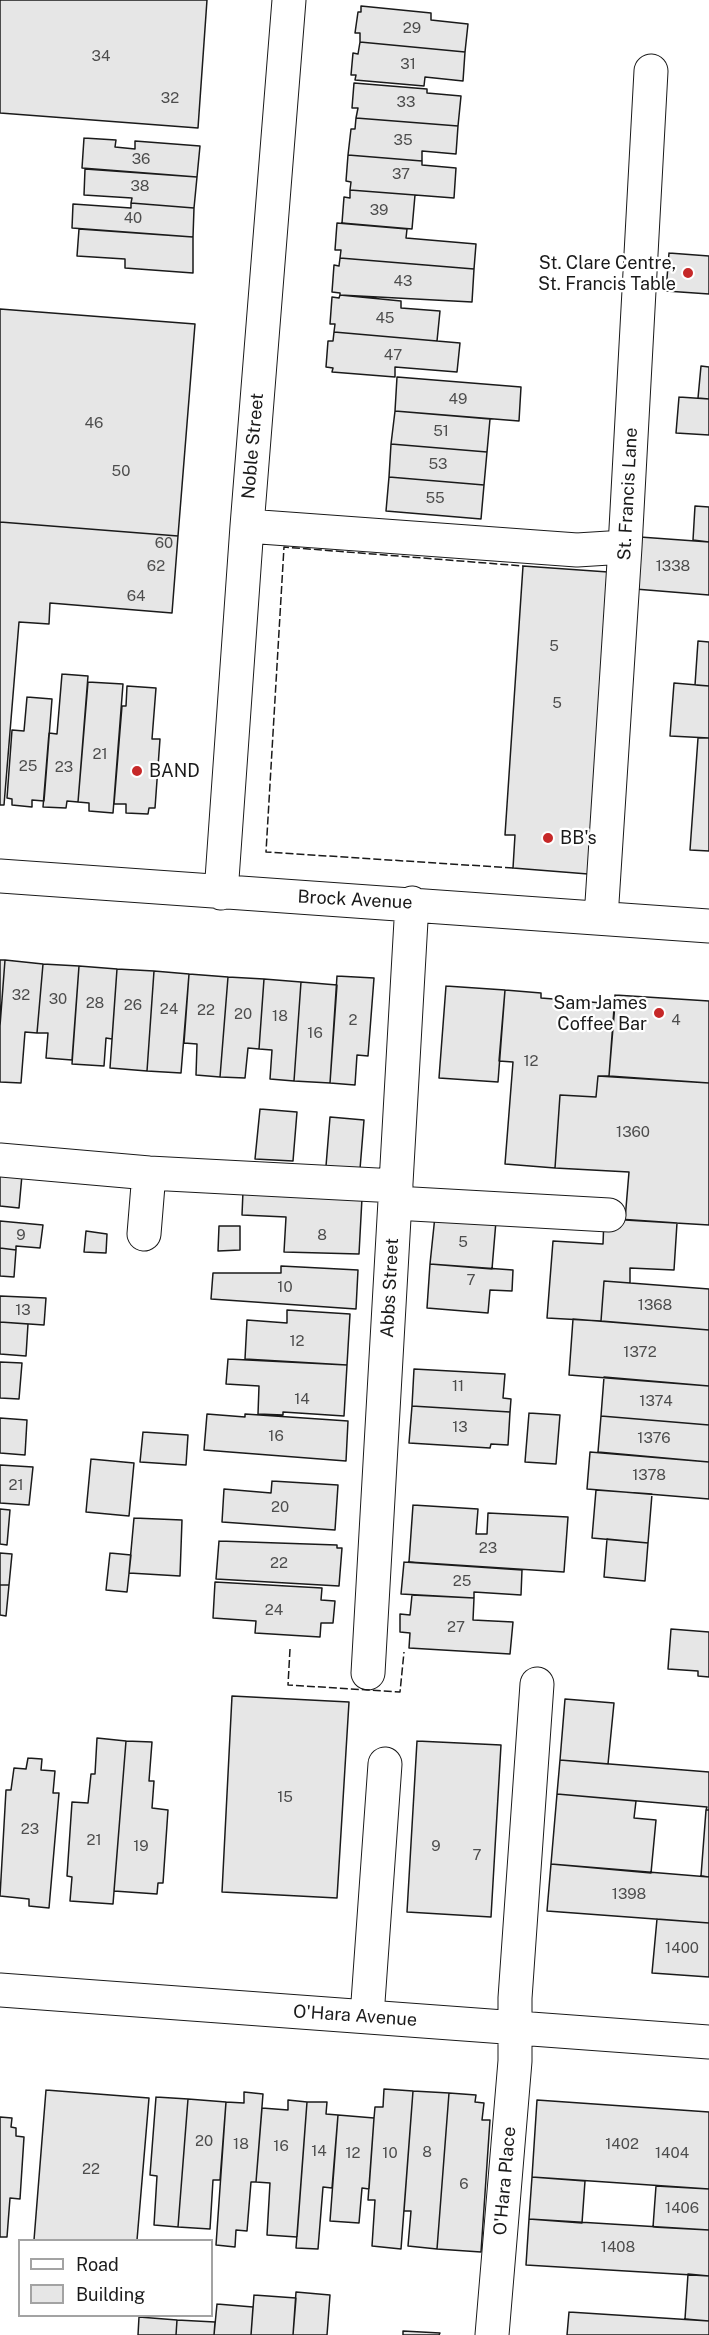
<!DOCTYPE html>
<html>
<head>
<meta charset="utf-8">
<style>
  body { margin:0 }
  #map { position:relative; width:709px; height:2335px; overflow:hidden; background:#fff; font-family:"Public Sans",sans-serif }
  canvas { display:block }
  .legend { position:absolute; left:18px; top:2239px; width:195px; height:78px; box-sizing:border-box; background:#fff; border:2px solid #a3a3a3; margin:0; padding:8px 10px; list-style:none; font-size:18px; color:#1a1a1a }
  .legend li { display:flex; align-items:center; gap:12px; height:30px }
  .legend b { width:30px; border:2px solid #a3a3a3 }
</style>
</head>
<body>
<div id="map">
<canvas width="709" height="2335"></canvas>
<ul class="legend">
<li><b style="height:8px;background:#fff"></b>Road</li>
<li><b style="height:16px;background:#e6e6e6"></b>Building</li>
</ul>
</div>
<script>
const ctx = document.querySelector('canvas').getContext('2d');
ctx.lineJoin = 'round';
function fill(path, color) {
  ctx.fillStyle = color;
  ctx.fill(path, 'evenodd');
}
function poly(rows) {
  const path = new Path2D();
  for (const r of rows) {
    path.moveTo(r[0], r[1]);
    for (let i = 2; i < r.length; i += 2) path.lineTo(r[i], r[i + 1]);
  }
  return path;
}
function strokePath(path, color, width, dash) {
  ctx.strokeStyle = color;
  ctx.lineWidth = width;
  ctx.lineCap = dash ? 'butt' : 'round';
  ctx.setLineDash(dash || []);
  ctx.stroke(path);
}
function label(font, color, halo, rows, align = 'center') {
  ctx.font = font + ' "Public Sans",sans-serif';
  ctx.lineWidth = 4.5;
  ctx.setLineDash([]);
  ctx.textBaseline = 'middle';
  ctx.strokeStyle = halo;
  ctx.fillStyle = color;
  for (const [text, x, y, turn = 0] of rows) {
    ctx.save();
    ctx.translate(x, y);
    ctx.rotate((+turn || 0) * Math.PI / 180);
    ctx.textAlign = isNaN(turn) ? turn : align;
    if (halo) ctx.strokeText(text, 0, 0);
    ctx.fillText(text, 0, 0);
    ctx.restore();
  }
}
const building = poly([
  [0,0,207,0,198,128,0,113,0,0],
  [361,6,431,13,431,20,468,24,465,52,360,42,360,33,355,33,358,12,361,12,361,6],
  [360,42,465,52,463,81,425,77,424,86,355,80,356,75,351,75,353,53,358,54,360,42],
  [354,83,427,89,427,93,461,96,458,126,356,118,358,108,352,108,354,83],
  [356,118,458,126,456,154,422,151,422,161,348,155,351,129,355,129,356,118],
  [84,138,116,140,115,147,135,149,135,141,200,146,197,177,82,168,84,138],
  [348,155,422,161,422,165,456,168,454,198,350,190,351,182,346,181,348,155],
  [85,169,197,177,194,208,131,203,132,198,84,195,85,169],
  [350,190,415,195,412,229,342,223,344,197,350,198,350,190],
  [131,203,194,208,193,237,72,228,73,204,131,208,131,203],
  [337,223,407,229,406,238,476,244,474,269,340,258,341,250,335,250,337,223],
  [79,229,193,237,193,273,125,268,125,259,77,256,79,229],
  [669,253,709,256,709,294,666,291,669,253],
  [340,258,474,269,472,302,340,295,340,293,332,292,334,265,339,266,340,258],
  [340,295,401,301,401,308,440,311,437,341,334,332,335,324,330,324,332,297,339,298,340,295],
  [0,309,195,324,178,536,0,522,0,309],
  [334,332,460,343,457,372,395,367,395,377,332,372,333,368,326,367,328,341,333,341,334,332],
  [701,366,709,367,709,399,698,398,701,366],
  [397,377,521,387,519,421,395,411,397,377],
  [679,397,709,399,709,435,676,433,679,397],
  [395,411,490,419,487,452,391,444,395,411],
  [391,444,487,452,484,485,389,477,391,444],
  [389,477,484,485,481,519,386,511,389,477],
  [695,506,709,507,709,542,693,540,695,506],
  [0,522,178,536,172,613,50,603,49,624,19,622,4,805,0,805,0,522],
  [640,537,709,542,709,595,635,589,640,537],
  [523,566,608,572,588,874,513,868,515,835,505,835,523,566],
  [698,641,709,642,709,686,695,685,698,641],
  [62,674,88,676,78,802,67,801,66,808,43,807,49,733,57,734,62,674],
  [88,682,123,684,113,813,89,811,89,803,78,802,88,682],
  [674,683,709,686,709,738,670,736,674,683],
  [127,686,156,688,152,739,160,739,155,808,149,808,148,814,126,813,126,804,114,804,122,706,126,706,127,686],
  [27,697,52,699,44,801,32,800,32,807,12,805,12,799,7,798,12,730,24,731,27,697],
  [698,738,709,738,709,851,690,850,698,738],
  [0,960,5,960,0,1026,0,960],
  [5,960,43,964,37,1033,25,1032,21,1083,0,1082,0,1026,5,960],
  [43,964,79,966,72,1060,46,1058,48,1033,37,1033,43,964],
  [79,966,117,969,112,1039,106,1038,104,1066,72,1064,79,966],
  [117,969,154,971,147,1071,110,1068,117,969],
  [154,971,189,974,181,1073,147,1071,154,971],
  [189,974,228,977,220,1077,196,1075,197,1044,184,1043,189,974],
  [337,976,374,978,368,1056,357,1055,355,1085,330,1083,337,976],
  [228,977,264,979,259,1049,248,1048,245,1078,220,1077,228,977],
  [264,979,301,982,294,1081,270,1079,272,1050,259,1049,264,979],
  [301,982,337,985,330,1083,294,1081,301,982],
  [446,986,505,990,498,1082,439,1078,446,986],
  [505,990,541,993,541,998,615,1004,609,1076,598,1076,596,1097,560,1095,555,1168,505,1164,513,1062,499,1061,505,990],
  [615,995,709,1001,709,1083,609,1076,615,995],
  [598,1076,709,1083,709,1225,625,1220,629,1172,555,1168,560,1095,596,1097,598,1076],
  [260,1109,297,1112,293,1161,255,1159,260,1109],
  [330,1117,364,1120,360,1169,326,1166,330,1117],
  [0,1174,22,1175,19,1208,0,1206,0,1174],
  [243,1191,362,1198,359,1254,284,1252,286,1217,242,1215,243,1191],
  [435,1216,496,1221,492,1269,430,1264,435,1216],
  [604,1218,677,1223,674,1270,630,1268,630,1283,604,1281,601,1321,547,1318,553,1241,603,1244,604,1218],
  [0,1221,43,1225,40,1248,16,1246,16,1250,0,1248,0,1221],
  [219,1226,240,1226,240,1250,218,1251,219,1226],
  [86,1231,107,1234,106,1253,84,1252,86,1231],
  [0,1248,16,1250,14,1277,0,1276,0,1248],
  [430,1264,513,1270,512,1291,490,1290,488,1313,427,1308,430,1264],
  [281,1266,358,1270,356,1309,211,1299,213,1273,281,1273,281,1266],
  [604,1281,709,1289,709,1330,601,1321,604,1281],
  [0,1296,46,1298,44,1325,0,1322,0,1296],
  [287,1310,350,1314,347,1365,245,1359,247,1320,287,1323,287,1310],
  [573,1319,709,1330,709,1386,569,1375,573,1319],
  [0,1322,28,1324,26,1356,0,1354,0,1322],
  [228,1359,347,1365,344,1416,283,1412,283,1415,258,1414,259,1386,226,1384,228,1359],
  [0,1362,22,1363,19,1399,0,1398,0,1362],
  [414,1369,505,1374,503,1398,511,1399,510,1412,412,1406,414,1369],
  [604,1377,709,1386,709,1425,601,1416,604,1377],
  [412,1406,510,1412,508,1445,491,1444,490,1448,409,1443,412,1406],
  [529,1413,560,1415,556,1464,525,1462,529,1413],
  [207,1414,245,1417,245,1414,348,1421,346,1461,204,1450,207,1414],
  [601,1416,709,1425,709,1462,598,1452,601,1416],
  [0,1418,27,1420,25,1455,0,1453,0,1418],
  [143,1432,188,1435,186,1465,140,1462,143,1432],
  [590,1452,709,1462,709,1499,587,1489,590,1452],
  [91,1459,134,1463,129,1516,86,1512,91,1459],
  [0,1465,33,1467,29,1505,0,1503,0,1465],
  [272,1481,338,1485,335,1530,222,1522,224,1489,271,1493,272,1481],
  [596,1490,652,1494,648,1543,592,1538,596,1490],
  [413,1505,478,1509,476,1534,487,1534,488,1513,568,1517,564,1572,409,1562,413,1505],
  [0,1509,10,1510,7,1545,0,1544,0,1509],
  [134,1518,182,1520,180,1576,129,1573,134,1518],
  [607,1539,648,1543,645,1581,604,1577,607,1539],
  [219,1541,337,1545,337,1548,342,1548,339,1586,216,1579,219,1541],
  [0,1553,12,1554,9,1585,0,1585,0,1553],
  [110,1553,131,1555,127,1592,106,1590,110,1553],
  [404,1562,522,1570,521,1595,474,1592,474,1598,401,1594,404,1562],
  [215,1582,322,1588,321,1600,335,1601,333,1623,321,1623,320,1637,255,1633,256,1621,213,1618,215,1582],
  [0,1585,9,1585,6,1616,0,1615,0,1585],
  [412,1595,474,1598,473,1620,513,1622,510,1654,409,1648,410,1633,400,1632,400,1614,410,1615,412,1595],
  [671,1629,709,1632,709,1677,698,1676,698,1671,668,1669,671,1629],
  [232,1696,349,1702,337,1898,222,1892,232,1696],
  [565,1699,614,1703,608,1764,560,1760,565,1699],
  [97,1738,126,1741,113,1904,70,1901,72,1877,67,1876,72,1802,88,1803,91,1774,95,1774,97,1738],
  [126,1741,152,1742,149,1781,154,1781,152,1808,168,1810,163,1883,158,1883,157,1894,114,1891,126,1741],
  [417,1741,501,1745,491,1917,407,1912,417,1741],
  [28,1758,42,1759,41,1770,55,1771,53,1793,59,1793,49,1908,29,1906,29,1899,0,1896,6,1790,11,1790,14,1768,26,1769,28,1758],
  [560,1760,709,1772,709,1810,706,1810,707,1807,557,1794,560,1760],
  [557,1794,636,1801,634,1818,656,1820,651,1873,551,1864,557,1794],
  [706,1810,709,1810,709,1877,701,1876,706,1810],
  [551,1864,709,1877,709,1923,547,1911,551,1864],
  [657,1919,709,1923,709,1977,652,1973,657,1919],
  [384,2089,413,2091,401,2249,372,2246,375,2200,368,2200,374,2118,375,2107,383,2107,384,2089],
  [46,2090,149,2098,137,2240,34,2240,46,2090],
  [413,2091,449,2093,437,2249,408,2246,411,2211,404,2211,413,2091],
  [244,2092,263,2094,256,2182,251,2182,247,2231,236,2230,235,2247,216,2245,226,2102,244,2103,244,2092],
  [449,2093,476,2095,475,2102,484,2103,482,2120,490,2120,481,2252,437,2249,449,2093],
  [156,2097,188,2099,178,2227,154,2225,157,2176,150,2175,156,2097],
  [188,2099,226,2102,220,2180,213,2180,210,2229,178,2227,188,2099],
  [288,2100,307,2102,297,2237,267,2235,270,2183,256,2182,262,2108,288,2110,288,2100],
  [537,2100,709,2112,709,2189,532,2177,537,2100],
  [307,2102,327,2102,326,2114,338,2115,332,2188,323,2187,318,2249,296,2248,307,2102],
  [338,2115,374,2118,369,2189,362,2188,359,2223,330,2221,338,2115],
  [0,2117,12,2118,11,2127,16,2128,16,2136,24,2137,20,2199,10,2198,7,2237,0,2237,0,2117],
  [532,2177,585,2181,582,2223,529,2219,532,2177],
  [656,2186,709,2189,709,2230,653,2227,656,2186],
  [529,2219,709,2230,709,2276,526,2265,529,2219],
  [688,2274,709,2276,709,2321,685,2319,688,2274],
  [296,2292,330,2295,327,2335,293,2335,296,2292],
  [254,2295,296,2298,293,2335,251,2335,254,2295],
  [217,2304,253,2307,251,2335,214,2335,217,2304],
  [569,2312,709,2321,709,2335,567,2335,569,2312],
  [139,2317,177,2320,176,2335,138,2335,139,2317],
  [177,2320,215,2322,214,2335,176,2335,177,2320],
  [403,2331,440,2333,439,2335,403,2335,403,2331]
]);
fill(building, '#e6e6e6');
strokePath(building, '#1a1a1a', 1.5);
const minor = poly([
  [247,526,577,550,625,547],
  [0,876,709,926],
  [221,893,247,526,289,0],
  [601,918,625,547,651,71],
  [0,1160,149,1173,396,1186],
  [395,1203,609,1215],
  [144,1234,149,1173],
  [368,1673,412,903],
  [0,1990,709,2042],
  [367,2016,385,1764],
  [492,2335,515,2061,515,1998,537,1684]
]);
strokePath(minor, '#1a1a1a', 35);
strokePath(minor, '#fff', 33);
strokePath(poly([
  [513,868,266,852,284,547,523,566],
  [290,1649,288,1685,400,1692,404,1652]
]), '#1a1a1a', 1.5, [8, 3]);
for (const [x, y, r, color] of [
  [688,273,6,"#c62828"],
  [137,771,6,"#c62828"],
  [548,838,6,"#c62828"],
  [659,1013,6,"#c62828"]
]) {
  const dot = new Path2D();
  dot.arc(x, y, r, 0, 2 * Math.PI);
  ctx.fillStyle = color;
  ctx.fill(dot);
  strokePath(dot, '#fff', 2);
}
label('15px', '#4d4d4d', null, [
  ["29",412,28],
  ["34",101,56],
  ["31",408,64],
  ["32",170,98],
  ["33",406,102],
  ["35",403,140],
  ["36",141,159],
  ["37",401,174],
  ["38",140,186],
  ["39",379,210],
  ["40",133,218],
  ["43",403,281],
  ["45",385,318],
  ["47",393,355],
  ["49",458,399],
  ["46",94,423],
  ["51",441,431],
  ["53",438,464],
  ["50",121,471],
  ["55",435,498],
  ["60",164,543],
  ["62",156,566],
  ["1338",673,566],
  ["64",136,596],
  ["5",554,646],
  ["5",557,703],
  ["21",100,754],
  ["25",28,766],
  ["23",64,767],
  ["32",21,995],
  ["30",58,999],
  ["28",95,1003],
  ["26",133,1005],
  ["24",169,1009],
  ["22",206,1010],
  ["20",243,1014],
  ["18",280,1016],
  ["2",353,1020],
  ["4",676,1020],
  ["16",315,1033],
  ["12",531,1061],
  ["1360",633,1132],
  ["9",21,1235],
  ["8",322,1235],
  ["5",463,1242],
  ["7",471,1280],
  ["10",285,1287],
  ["1368",655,1305],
  ["13",23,1310],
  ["12",297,1341],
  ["1372",640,1352],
  ["11",458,1386],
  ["14",302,1399],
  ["1374",656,1401],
  ["13",460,1427],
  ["16",276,1436],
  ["1376",654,1438],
  ["1378",649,1475],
  ["21",16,1485],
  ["20",280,1507],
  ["23",488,1548],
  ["22",279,1563],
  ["25",462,1581],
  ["24",274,1610],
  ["27",456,1627],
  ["15",285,1797],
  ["23",30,1829],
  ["21",94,1840],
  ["19",141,1846],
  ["9",436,1846],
  ["7",477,1855],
  ["1398",629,1894],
  ["1400",682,1948],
  ["20",204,2141],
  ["18",241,2144],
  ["1402",622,2144],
  ["16",281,2146],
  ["14",319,2151],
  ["8",427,2152],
  ["12",353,2153],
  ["10",390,2153],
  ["1404",672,2153],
  ["22",91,2169],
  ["6",464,2184],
  ["1406",682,2208],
  ["1408",618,2247]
]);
label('18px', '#1a1a1a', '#fff', [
  ["St. Clare Centre,",676,263],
  ["St. Francis Table",676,284],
  ["BAND",149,771,"left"],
  ["BB's",560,838,"left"],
  ["Sam James",647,1003],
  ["Coffee Bar",647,1024]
], 'right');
label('18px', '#1a1a1a', '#fff', [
  ["Noble Street",253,446,-85],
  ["St. Francis Lane",628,494,-87],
  ["Brock Avenue",355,900,3],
  ["Abbs Street",390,1288,-87],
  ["O'Hara Avenue",355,2016,4],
  ["O'Hara Place",505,2181,-85]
]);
</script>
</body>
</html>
